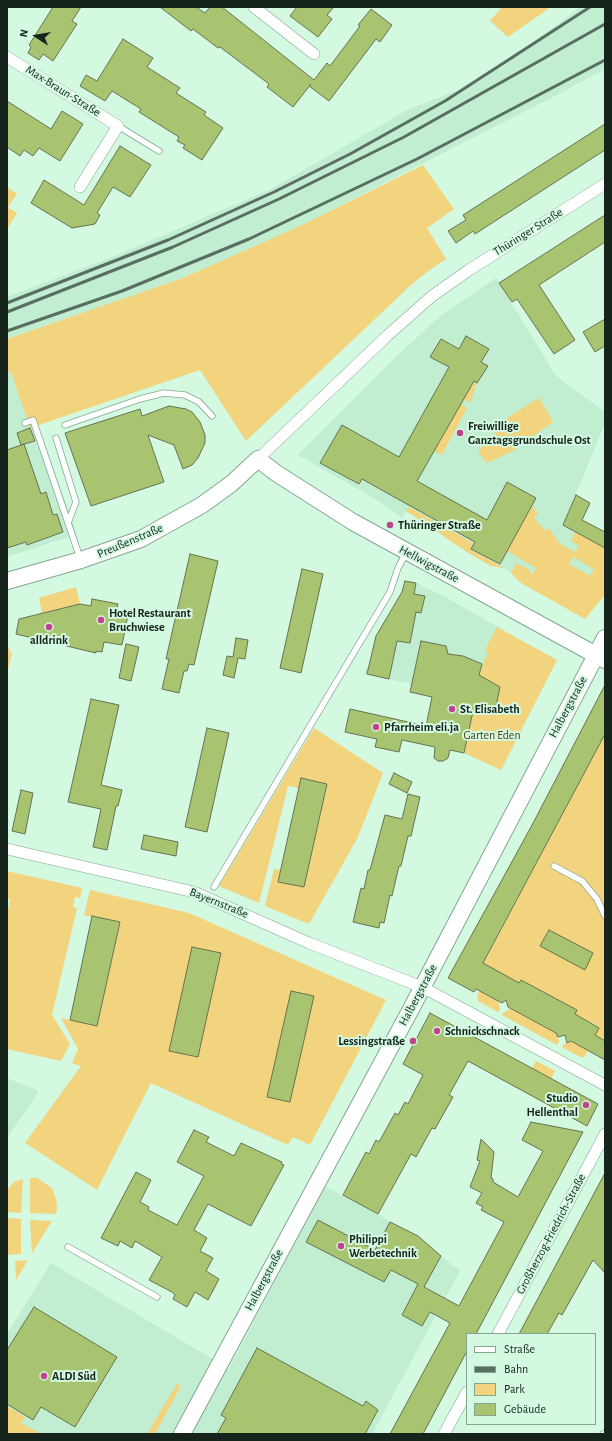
<!DOCTYPE html>
<html>
<head>
<meta charset="utf-8">
<style>
  body { margin:0 }
  #map { position:relative; width:612px; height:1441px; overflow:hidden; background:#d3f9e1; font-family:"Alegreya Sans",sans-serif }
  canvas { display:block }
  .frame { position:absolute; inset:0; border:8px solid #16241c; pointer-events:none }
  .legend { position:absolute; left:466px; top:1333px; width:130px; height:92px; box-sizing:border-box; background:#d3f9e1; border:1px solid #87a492; margin:0; padding:5px 7px; list-style:none; font-size:12px; color:#16241c }
  .legend li { display:flex; align-items:center; gap:8px; height:20px }
  .legend b { width:20px; border:1px solid #87a492 }
  .north { position:absolute; left:16px; top:16px; width:40px; height:40px; -webkit-text-stroke:3px #d3f9e1; paint-order:stroke; rotate:282deg; font-size:11px; font-weight:700; line-height:16px; text-align:center; color:#16241c }
  .north::after { content:''; display:block; margin:auto; width:14px; height:18px; background:#16241c; clip-path:polygon(50% 0,100% 100%,50% 72%,0 100%) }
</style>
</head>
<body>
<div id="map">
<canvas width="612" height="1441"></canvas>
<div class="frame"></div>
<ul class="legend">
<li><b style="height:5px;background:#fff"></b>Straße</li>
<li><b style="height:5px;background:#576e60"></b>Bahn</li>
<li><b style="height:11px;background:#f2d37e"></b>Park</li>
<li><b style="height:11px;background:#a8c471"></b>Gebäude</li>
</ul>
<div class="north">N</div>
</div>
<script>
const ctx = document.querySelector('canvas').getContext('2d');
ctx.lineJoin = 'round';
function fill(path, color) {
  ctx.fillStyle = color;
  ctx.fill(path, 'evenodd');
}
function poly(rows) {
  const path = new Path2D();
  for (const r of rows) {
    path.moveTo(r[0], r[1]);
    for (let i = 2; i < r.length; i += 2) path.lineTo(r[i], r[i + 1]);
  }
  return path;
}
function strokePath(path, color, width, dash) {
  ctx.strokeStyle = color;
  ctx.lineWidth = width;
  ctx.lineCap = dash ? 'butt' : 'round';
  ctx.setLineDash(dash || []);
  ctx.stroke(path);
}
function label(font, color, halo, rows, align = 'center') {
  ctx.font = font + ' "Alegreya Sans",sans-serif';
  ctx.lineWidth = 4;
  ctx.setLineDash([]);
  ctx.textBaseline = 'middle';
  ctx.strokeStyle = halo;
  ctx.fillStyle = color;
  for (const [text, x, y, turn = 0] of rows) {
    ctx.save();
    ctx.translate(x, y);
    ctx.rotate((+turn || 0) * Math.PI / 180);
    ctx.textAlign = isNaN(turn) ? turn : align;
    if (halo) ctx.strokeText(text, 0, 0);
    ctx.fillText(text, 0, 0);
    ctx.restore();
  }
}
fill(poly([
  [581,7,605,7,605,69,555,96,302,225,183,278,7,339,7,297,117,255,269,190,409,109,477,83],
  [496,278,556,376,605,412,605,423,563,525,605,548,587,602,515,565,511,573,504,568,491,566,467,552,406,511,402,518,377,500,298,455,403,350,443,314],
  [11,372,30,428,38,425,77,534,7,557,7,373],
  [405,581,416,583,447,598,517,638,479,675,482,664,463,656,415,669,412,684,364,674,366,667,369,667,376,636,402,592],
  [7,1078,39,1091,7,1138],
  [325,1186,410,1232,460,1271,372,1434,7,1434,7,1334,51,1263,229,1369]
]), '#c1edd1');
fill(poly([
  [502,7,551,7,508,37,490,21],
  [423,165,454,209,427,228,446,259,427,272,411,285,246,441,200,370,30,428,11,372,7,373,7,339,183,278,302,225],
  [7,187,17,194,8,207,17,213,7,229],
  [474,381,477,383,470,403,463,399],
  [539,398,553,422,511,452,487,463,478,451,510,416],
  [461,404,467,408,442,455,434,451],
  [532,506,538,514,534,518,545,531,549,528,559,543,575,552,579,546,571,541,575,532,605,548,605,595,585,619,521,583,511,573,516,563,530,570,529,572,532,574,536,568,507,551],
  [573,557,594,569,590,576,569,564],
  [409,507,473,543,470,549,504,568,491,566,467,552,406,511],
  [76,587,80,604,42,613,39,598],
  [497,627,557,660,501,770,464,753,474,707,501,711,502,704,497,703,500,687,479,675,488,652,485,650],
  [7,645,12,654,7,673],
  [314,728,383,773,358,837,309,924,265,906,274,869,281,870,278,882,304,887,327,784,299,788,288,786,259,903,219,886],
  [605,734,605,1041,595,1035,599,1027,575,1014,576,1010,521,980,519,983,479,972],
  [7,871,82,888,80,898,75,897,73,907,77,908,52,1015,70,1044,61,1061,7,1049,7,915,10,899,7,898],
  [90,890,189,913,386,1000,310,1145,293,1137,288,1145,151,1083,97,1190,25,1143,81,1066,72,1063,78,1049,61,1018,97,1026,120,923,84,915],
  [480,991,498,1001,500,1009,498,1012,478,1001,477,996],
  [511,1009,556,1033,559,1041,557,1045,502,1015,504,1012],
  [571,1041,588,1051,584,1057,582,1058,562,1047,564,1044],
  [536,1061,555,1071,551,1079,532,1068],
  [30,1178,37,1178,52,1188,56,1199,57,1208,56,1214,30,1213],
  [23,1179,21,1213,7,1212,7,1190,14,1182],
  [7,1218,21,1219,21,1254,7,1255],
  [30,1220,52,1221,32,1253],
  [28,1260,16,1280,15,1261],
  [178,1382,180,1386,179,1390,155,1434,147,1434],
  [7,1406,25,1417,21,1423,41,1434,7,1434]
]), '#f2d37e');
const building = poly([
  [53,7,81,7,72,21,77,24,53,61,43,54,39,60,28,53,31,47,29,45,53,7],
  [160,7,196,7,205,13,210,7,222,7,314,80,327,63,330,66,360,26,358,25,371,9,392,25,380,42,376,39,329,101,309,86,311,84,293,107,267,87,269,84,220,47,218,48,193,29,191,31,160,7],
  [297,7,334,7,327,15,332,19,318,37,290,16,297,7],
  [123,39,153,58,147,67,180,88,176,93,206,112,204,115,223,128,202,160,183,148,185,145,177,141,179,137,139,112,141,109,112,91,105,101,80,86,86,75,97,81,123,39],
  [7,101,51,129,62,111,83,124,60,161,39,148,33,156,24,150,20,156,7,147,7,101],
  [605,124,605,150,475,234,473,231,456,243,448,231,466,220,463,215,605,124],
  [120,146,151,165,130,197,113,187,97,213,100,215,95,224,72,228,31,203,44,180,84,205,120,146],
  [605,215,605,242,539,285,575,340,554,354,517,299,512,302,499,283,605,215],
  [605,319,605,346,595,352,583,332,605,319],
  [466,336,489,349,481,362,488,366,477,383,474,381,417,481,487,520,507,482,536,498,500,564,471,549,475,542,362,479,359,484,320,463,342,425,399,457,449,367,430,357,441,339,459,349,466,336],
  [169,406,186,409,192,412,200,422,205,435,205,443,198,458,192,465,183,469,174,445,148,435,164,482,91,506,65,433,140,409,142,416,169,406],
  [30,428,35,441,21,445,17,433,30,428],
  [24,444,41,494,46,492,53,515,57,514,63,532,27,545,26,542,7,548,7,450,24,444],
  [576,495,590,503,582,520,605,532,605,548,563,525,576,495],
  [190,554,218,561,194,665,189,664,187,671,184,671,179,693,162,689,169,659,166,659,190,554],
  [302,569,323,574,301,673,280,668,302,569],
  [405,581,416,583,414,594,425,596,421,613,416,612,410,643,397,641,389,679,367,674,376,636,402,592,405,581],
  [92,599,118,604,116,612,128,615,122,645,104,642,102,652,96,651,96,653,16,634,19,619,80,604,91,606,92,599],
  [236,638,248,640,245,659,238,658,234,678,223,675,227,656,233,657,236,638],
  [421,641,446,646,448,654,463,656,482,664,479,675,500,687,495,711,474,707,464,753,450,750,448,758,443,761,438,761,434,758,435,747,402,740,399,752,375,747,377,739,345,732,350,709,426,726,432,697,410,692,421,641],
  [126,644,139,647,131,681,119,678,126,644],
  [605,685,605,734,483,963,519,983,521,980,577,1010,575,1014,599,1028,595,1035,605,1041,605,1060,571,1041,567,1043,565,1035,558,1037,556,1033,508,1007,506,1000,502,1003,476,989,474,992,448,978,531,827,605,685],
  [91,699,119,705,101,785,122,790,118,806,116,806,107,850,93,847,101,809,68,802,91,699],
  [207,728,229,733,207,832,185,827,207,728],
  [394,773,412,782,407,793,389,784,394,773],
  [301,778,327,784,304,887,278,882,301,778],
  [21,790,33,793,25,834,12,831,21,790],
  [408,794,420,797,411,836,408,836,401,866,399,866,392,896,390,895,384,923,380,922,379,928,353,922,361,888,364,889,368,870,370,870,385,815,402,819,408,794],
  [144,835,178,842,176,856,141,849,144,835],
  [92,916,120,922,97,1026,70,1020,92,916],
  [549,930,593,953,585,970,540,946,549,930],
  [192,947,221,953,198,1057,169,1051,192,947],
  [291,991,314,996,290,1102,267,1097,291,991],
  [430,1013,598,1104,587,1126,468,1061,449,1095,453,1097,435,1129,432,1128,416,1157,411,1154,378,1214,343,1195,366,1152,369,1154,376,1140,379,1142,395,1113,398,1115,405,1102,408,1104,423,1075,403,1064,430,1013],
  [531,1122,583,1132,476,1334,467,1334,467,1351,423,1434,390,1434,450,1323,430,1312,422,1326,402,1315,418,1284,391,1270,384,1282,306,1242,318,1220,375,1250,390,1222,418,1236,441,1256,424,1287,459,1306,504,1222,481,1210,483,1207,476,1203,482,1193,470,1187,480,1161,477,1160,481,1139,494,1152,491,1178,493,1179,493,1182,518,1197,543,1151,522,1140,531,1122],
  [194,1130,209,1137,206,1142,234,1156,241,1143,282,1162,281,1164,284,1165,251,1226,208,1204,194,1230,207,1238,200,1251,213,1258,206,1271,219,1279,208,1300,195,1292,187,1307,173,1299,175,1295,172,1292,149,1280,162,1257,135,1241,132,1248,120,1241,118,1246,101,1238,136,1172,151,1180,140,1202,149,1207,148,1210,177,1225,204,1176,177,1162,194,1130],
  [605,1173,605,1273,593,1260,562,1315,559,1313,547,1334,519,1334,605,1173],
  [34,1307,117,1357,75,1427,41,1407,33,1420,7,1404,7,1350,34,1307],
  [257,1348,363,1406,366,1401,378,1410,365,1434,217,1434,226,1418,221,1415,257,1348]
]);
fill(building, '#a8c471');
strokePath(building, '#677252', 1);
const lane = poly([
  [118,126,159,151],
  [25,423,33,420,80,558],
  [65,425,140,399,164,393,185,395,199,402,212,416],
  [56,438,76,502,68,523],
  [554,866,582,881,597,899,605,916],
  [214,887,390,592,398,568,406,553],
  [68,1247,157,1297],
  [603,1434,605,1433]
]);
const street = poly([
  [254,7,314,54],
  [7,57,118,126,80,187],
  [258,459,388,335,432,296,469,270,605,184],
  [7,849,194,892,309,943,422,987,605,1085],
  [498,1334,605,1134],
  [444,1434,467,1392]
]);
const secondary = poly([
  [7,581,81,560,141,539,202,505,231,484,258,459,276,473,353,522,605,660],
  [182,1434,411,1009,605,638]
]);
strokePath(lane, '#84a792', 7);
strokePath(street, '#84a792', 12);
strokePath(secondary, '#84a792', 18);
strokePath(lane, '#fff', 5.5);
strokePath(street, '#fff', 11);
strokePath(secondary, '#fff', 16);
strokePath(poly([
  [7,303,168,240,274,192,350,154,445,101,590,7],
  [7,312,173,247,279,199,404,137,605,24],
  [7,331,122,291,249,239,417,159,605,60]
]), '#576e60', 3);
for (const [x, y, r, color] of [
  [460,433,4,"#c1428d"],
  [390,525,4,"#c1428d"],
  [101,620,4,"#c1428d"],
  [49,627,4,"#c1428d"],
  [452,709,4,"#c1428d"],
  [376,727,4,"#c1428d"],
  [437,1031,4,"#c1428d"],
  [413,1041,4,"#c1428d"],
  [586,1105,4,"#c1428d"],
  [341,1246,4,"#c1428d"],
  [44,1376,4,"#c1428d"]
]) {
  const dot = new Path2D();
  dot.arc(x, y, r, 0, 2 * Math.PI);
  ctx.fillStyle = color;
  ctx.fill(dot);
  strokePath(dot, '#d3f9e1', 1.5);
}
label('12px', '#16241c', '#d3f9e1', [
  ["Max-Braun-Straße",63,91,32],
  ["Thüringer Straße",528,232,-32],
  ["Preußenstraße",130,541,-23],
  ["Hellwigstraße",429,564,28],
  ["Halbergstraße",568,707,-62],
  ["Bayernstraße",219,903,22],
  ["Halbergstraße",418,995,-62],
  ["Großherzog-Friedrich-Straße",551,1234,-62],
  ["Halbergstraße",264,1280,-62]
]);
label('bold 12px', '#16241c', '#d3f9e1', [
  ["Freiwillige",468,426],
  ["Ganztagsgrundschule Ost",468,440],
  ["Thüringer Straße",398,525],
  ["Hotel Restaurant",109,613],
  ["Bruchwiese",109,627],
  ["alldrink",49,640,"center"],
  ["St. Elisabeth",460,709],
  ["Pfarrheim eli.ja",384,727],
  ["Schnickschnack",445,1031],
  ["Lessingstraße",405,1041,"right"],
  ["Studio",578,1098,"right"],
  ["Hellenthal",578,1112,"right"],
  ["Philippi",349,1239],
  ["Werbetechnik",349,1253],
  ["ALDI Süd",52,1376]
], 'left');
label('12px', '#4e411b', '#d3f9e1', [
  ["Garten Eden",492,735]
]);
</script>
</body>
</html>
